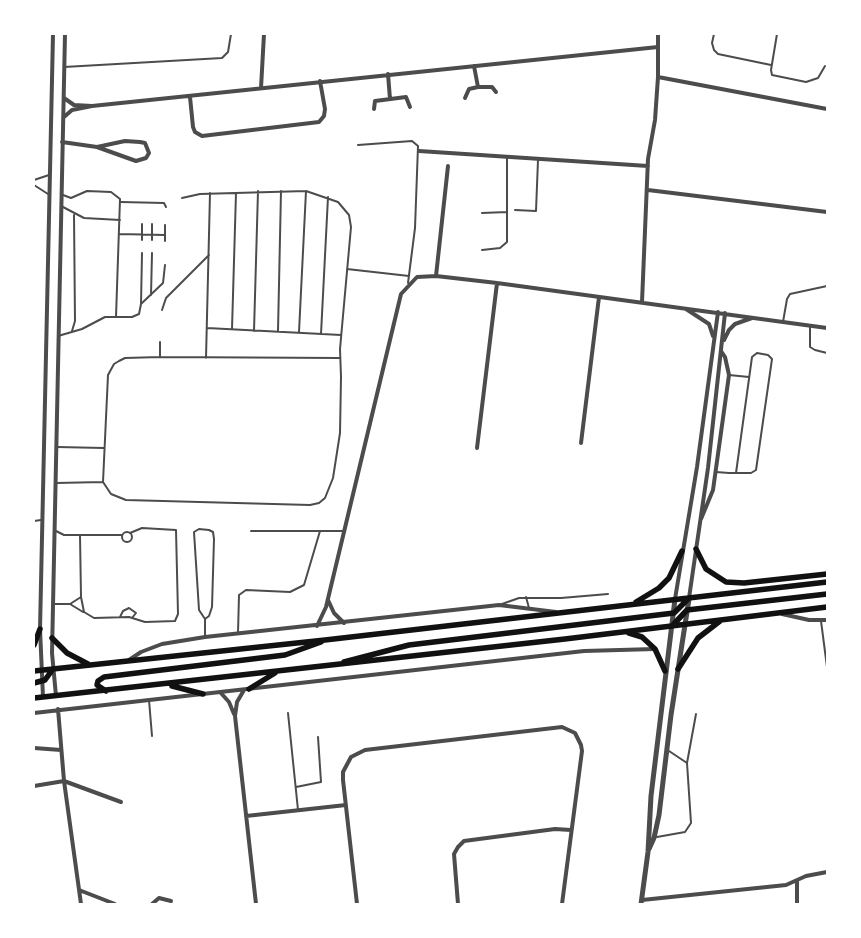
<!DOCTYPE html>
<html>
<head>
<meta charset="utf-8">
<style>
  body { margin:0 }
  #map { position:relative; width:861px; height:938px; overflow:hidden; background:#fff; font-family:"Source Sans 3",sans-serif }
  canvas { display:block }
  .frame { position:absolute; inset:0; border:35px solid #fff; pointer-events:none }
</style>
</head>
<body>
<div id="map">
<canvas width="861" height="938"></canvas>
<div class="frame"></div>
</div>
<script>
const ctx = document.querySelector('canvas').getContext('2d');
ctx.lineJoin = 'round';
function poly(rows) {
  const path = new Path2D();
  for (const r of rows) {
    if (r.length === 3) {
      path.moveTo(r[0] + r[2], r[1]);
      path.arc(r[0], r[1], r[2], 0, 2 * Math.PI);
      continue;
    }
    path.moveTo(r[0], r[1]);
    for (let i = 2; i < r.length; i += 2) path.lineTo(r[i], r[i + 1]);
  }
  return path;
}
function strokePath(path, color, width, dash) {
  ctx.strokeStyle = color;
  ctx.lineWidth = width;
  ctx.lineCap = dash ? 'butt' : 'round';
  ctx.setLineDash(dash || []);
  ctx.stroke(path);
}
strokePath(poly([
  [714,34,712,43,714,50,718,54,771,65],
  [777,34,771,70,772,75,806,82,818,78,825,66],
  [64,67,222,58,228,52,231,34],
  [358,145,412,141,418,146,415,228,408,283],
  [34,180,49,175],
  [34,185,48,194],
  [63,195,71,198,87,191,111,192,120,199,116,317],
  [182,198,200,194,306,191,338,202,349,215,351,227,340,349,341,377,340,433,333,478,325,498,319,503,310,505,126,500,111,494,103,482,108,375,114,364,119,361,125,358,160,357,340,358],
  [121,202,164,203,166,207],
  [63,207,84,218,120,220],
  [515,210,536,211,538,160],
  [482,213,507,212],
  [119,234,165,235],
  [142,240,142,224],
  [152,240,152,224],
  [165,241,165,225],
  [482,250,500,248,507,242,507,158],
  [347,269,409,276],
  [151,295,152,253],
  [141,304,163,283,165,265],
  [162,310,166,298,209,255],
  [783,322,787,299,790,294,827,286],
  [810,325,810,347,815,350,827,353],
  [207,328,341,335],
  [232,329,236,193],
  [72,331,75,321,74,215],
  [254,331,258,191],
  [278,331,281,191],
  [299,332,306,191],
  [321,334,328,197],
  [58,336,82,329,105,317,132,317,139,314,141,304,142,253],
  [160,342,160,357],
  [206,358,210,193],
  [729,375,749,377],
  [57,447,104,448],
  [716,472,729,473,751,473,756,470,772,359,768,355,757,353,752,357,736,473],
  [56,483,103,482],
  [34,521,41,520],
  [56,531,64,535,80,535],
  [251,531,344,531],
  [127,537,5],
  [122,535,80,535,81,597,84,612,94,618,129,617,145,622,175,621,178,614,176,530,142,528,130,533],
  [526,597,529,608],
  [53,604,70,604,81,597],
  [70,604,83,612],
  [502,604,519,598,561,598,608,594],
  [120,617,123,611,129,608,136,613,132,618],
  [821,621,827,667],
  [238,633,239,595,246,590,290,592,304,585,320,531],
  [205,637,205,619,199,610,194,532,199,529,209,530,213,532,214,539,212,607,209,616,205,619],
  [149,700,152,736],
  [288,713,298,810],
  [687,763,696,714],
  [296,787,321,782,318,737],
  [657,837,685,832,691,823,687,763,669,751]
]), '#4c4c4c', 2);
strokePath(poly([
  [474,66,478,87],
  [388,74,390,99],
  [658,77,827,109],
  [261,88,264,34],
  [190,97,193,127,195,132,202,136,319,122,324,116,325,109,320,81],
  [64,98,74,105,92,106],
  [465,98,469,89,478,87,492,87,496,92],
  [374,109,375,101,406,97,410,107],
  [64,117,72,110,92,106,658,47],
  [62,142,97,147,136,161,146,158,149,153,145,143,140,142,125,141,97,147],
  [419,151,648,166],
  [648,190,827,212],
  [436,276,448,166],
  [642,302,648,159,655,120,658,77,658,34],
  [686,309,709,324,713,336],
  [724,340,729,330,735,324,752,318],
  [581,443,599,297],
  [477,448,497,283],
  [701,519,713,490,729,375,725,357,721,351],
  [689,598,708,468,725,313],
  [675,599,697,467,718,312],
  [328,600,334,613,344,623],
  [782,614,809,620,827,620],
  [317,626,326,607,401,294,417,277,436,276,497,283,827,328],
  [129,660,141,652,162,644,205,637,499,605,556,612],
  [244,690,237,702,235,716,256,904],
  [220,692,229,702,234,714],
  [56,696,52,653,65,34],
  [43,697,40,629,53,34],
  [58,709,64,781,81,904],
  [34,713,584,651,655,649],
  [34,748,61,750],
  [34,786,64,781,121,802],
  [246,816,346,805],
  [797,881,797,904],
  [79,890,115,904],
  [642,900,786,885,806,876,827,872],
  [152,904,159,898,171,901],
  [357,904,343,780,343,772,351,757,365,750,562,727,575,733,581,745,582,751,562,904],
  [458,904,454,854,458,847,464,841,555,829,571,830]
]), '#4c4c4c', 4);
strokePath(poly([
  [649,849,654,838,659,815,671,715,689,599],
  [641,904,648,852,651,796,675,599]
]), '#4c4c4c', 5);
strokePath(poly([
  [696,549,706,569,726,582,744,583,827,574],
  [636,602,659,588,669,578,682,551],
  [672,626,687,610,827,594],
  [629,633,642,637,655,649,665,671],
  [52,638,67,653,88,664],
  [34,645,40,629],
  [344,662,409,645,674,613,689,598],
  [678,669,698,638,720,621],
  [34,671,325,640,827,582],
  [34,683,45,680,53,669],
  [172,686,203,694],
  [249,689,275,673],
  [106,691,97,685,98,681,104,677,285,655,321,642],
  [34,698,565,639,827,607]
]), '#111', 5.5);
</script>
</body>
</html>
